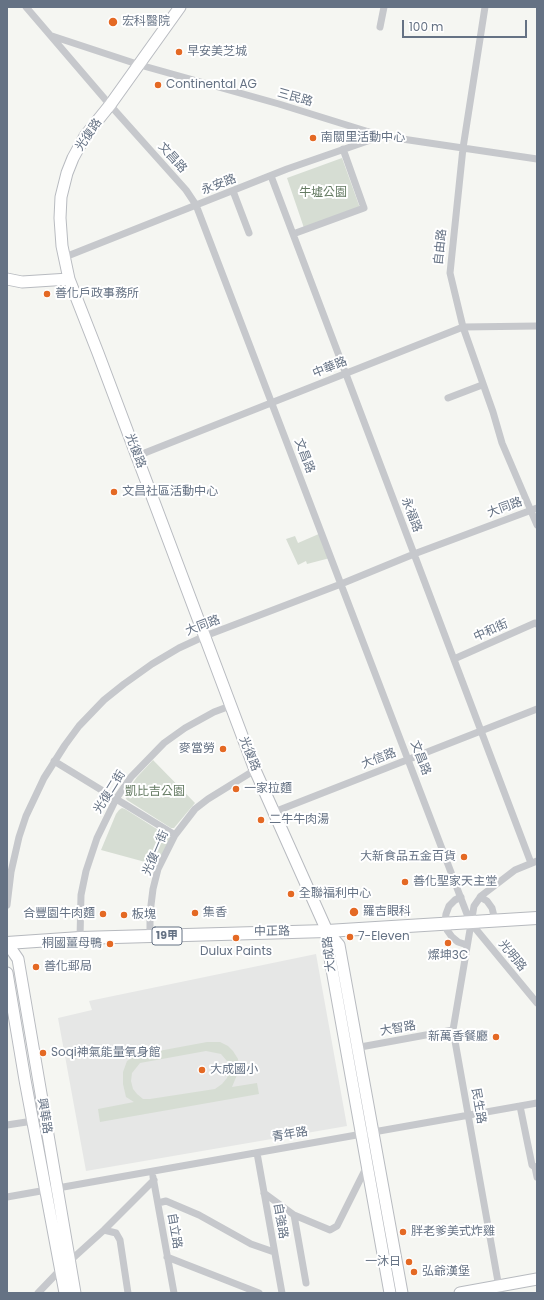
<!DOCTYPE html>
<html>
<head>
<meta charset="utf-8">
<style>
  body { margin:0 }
  #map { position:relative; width:544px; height:1300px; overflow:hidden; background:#f5f6f2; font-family:Poppins,sans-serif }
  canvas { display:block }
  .frame { position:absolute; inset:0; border:8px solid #657284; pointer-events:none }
  .scale { position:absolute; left:402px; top:20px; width:125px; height:18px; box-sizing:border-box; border:2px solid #657284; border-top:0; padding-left:5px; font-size:12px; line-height:14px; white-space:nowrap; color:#657284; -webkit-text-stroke:3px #fff; paint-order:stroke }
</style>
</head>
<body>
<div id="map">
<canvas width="544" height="1300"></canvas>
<div class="frame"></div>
<div class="scale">100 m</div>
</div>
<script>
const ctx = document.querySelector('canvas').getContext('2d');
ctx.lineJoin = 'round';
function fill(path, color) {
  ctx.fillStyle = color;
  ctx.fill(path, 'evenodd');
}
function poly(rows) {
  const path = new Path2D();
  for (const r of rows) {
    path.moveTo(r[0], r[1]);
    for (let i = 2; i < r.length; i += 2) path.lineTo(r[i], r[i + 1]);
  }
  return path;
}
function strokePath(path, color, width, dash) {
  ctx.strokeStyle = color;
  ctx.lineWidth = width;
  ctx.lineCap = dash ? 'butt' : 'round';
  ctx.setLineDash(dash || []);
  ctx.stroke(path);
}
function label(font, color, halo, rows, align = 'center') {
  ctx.font = font + ' Poppins,"Noto Sans TC",sans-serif';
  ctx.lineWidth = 4;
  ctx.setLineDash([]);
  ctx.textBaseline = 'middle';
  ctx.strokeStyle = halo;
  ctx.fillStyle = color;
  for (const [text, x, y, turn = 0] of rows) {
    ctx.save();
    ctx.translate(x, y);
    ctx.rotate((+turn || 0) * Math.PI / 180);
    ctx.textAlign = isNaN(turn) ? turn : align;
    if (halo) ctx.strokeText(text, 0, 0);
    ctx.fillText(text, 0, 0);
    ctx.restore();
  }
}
fill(poly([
  [316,954,347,1126,86,1171,58,1018,92,1010,89,1001]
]), '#e6e7e6');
fill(poly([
  [342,158,360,208,304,228,287,178],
  [321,533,330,558,307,564,306,561,298,565,286,539,295,536,298,543],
  [153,760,195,803,174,828,171,828,127,800,125,797,125,794,137,777],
  [122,808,125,809,171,838,160,866,101,850,116,814,119,810],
  [207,1042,220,1042,228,1046,233,1051,238,1059,239,1070,232,1087,257,1083,259,1094,100,1122,98,1109,134,1102,126,1097,123,1084,123,1072,127,1061,137,1055],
  [206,1051,221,1054,227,1061,229,1069,227,1078,222,1084,215,1089,150,1099,143,1099,137,1094,133,1089,131,1081,132,1073,140,1063]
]), '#d6ddd3');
const secondary = poly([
  [180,7,110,105,85,136,73,158,67,173,61,197,60,218,62,246,69,279,98,353,255,770,327,931,339,945,402,1293],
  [7,279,22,282,69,279],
  [327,931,328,947,390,1293],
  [7,943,18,959,75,1293],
  [7,973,25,1080,65,1293],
  [460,1293,537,1279]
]);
const primary = poly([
  [7,943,80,938,327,931,537,918]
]);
strokePath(secondary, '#b8bbc0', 13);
strokePath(primary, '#b6b9be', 14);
strokePath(poly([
  [26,7,110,105,186,190,196,205,470,922,537,1003],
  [485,7,463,148,450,273,463,327,493,412,502,443,537,525],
  [380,27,384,7],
  [52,36,140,65,279,104,382,136,537,159],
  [271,176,531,863],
  [233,191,249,233],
  [293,234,364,208,343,149],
  [65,257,287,169,382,136],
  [448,398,482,385],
  [137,456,463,327,537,326],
  [454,659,535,623,537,624],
  [54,761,175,835],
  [274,812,537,709],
  [461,897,455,900,449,906,446,914,445,922,447,930,452,937,458,942,467,945],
  [480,897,487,901,492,908,495,920],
  [7,905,11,872,19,837,26,816,44,778,65,745,79,726,104,700,124,684,152,664,179,648,205,636,341,584,414,554,537,508],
  [150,936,150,913,153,889,158,869,175,835,195,809,208,799,255,770],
  [80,938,81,895,86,871,97,838,116,799,131,777,164,743,185,728,214,712,230,706],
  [355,1048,453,1030],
  [520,1106,532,1165,535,1167,537,1177],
  [7,1125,33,1121],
  [257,1153,282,1293],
  [153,1177,174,1293],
  [264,1193,294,1215,306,1283],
  [7,1197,537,1103],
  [158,1203,166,1201,199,1215,251,1244,274,1252],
  [294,1215,330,1230,337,1226,367,1166],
  [104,1230,116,1233,120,1240,128,1293],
  [167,1257,259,1293],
  [38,1293,61,1269,104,1230,154,1180],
  [500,1293,453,1030,474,906,481,896,515,870,537,861]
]), '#c6c8cc', 7);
strokePath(secondary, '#fff', 11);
strokePath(primary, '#fff', 12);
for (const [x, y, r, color] of [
  [113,22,5,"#e46924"],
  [179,52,4,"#e46924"],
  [158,85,4,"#e46924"],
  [313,138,4,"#e46924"],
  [47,294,4,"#e46924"],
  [114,492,4,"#e46924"],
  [223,749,4,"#e46924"],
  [236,789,4,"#e46924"],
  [261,820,4,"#e46924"],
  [464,857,4,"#e46924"],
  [405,882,4,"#e46924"],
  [291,894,4,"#e46924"],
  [354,912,5,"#e46924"],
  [195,913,4,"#e46924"],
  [103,914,4,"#e46924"],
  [124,915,4,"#e46924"],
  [350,937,4,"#e46924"],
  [236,938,4,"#e46924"],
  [448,943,4,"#e46924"],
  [110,944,4,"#e46924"],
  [36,967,4,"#e46924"],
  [496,1037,4,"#e46924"],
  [43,1053,4,"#e46924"],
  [202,1070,4,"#e46924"],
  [403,1232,4,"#e46924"],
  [409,1262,4,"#e46924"],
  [414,1272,4,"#e46924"]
]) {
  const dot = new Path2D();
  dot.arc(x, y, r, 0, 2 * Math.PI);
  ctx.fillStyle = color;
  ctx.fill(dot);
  strokePath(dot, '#fff', 1.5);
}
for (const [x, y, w] of [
  [167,936,30]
]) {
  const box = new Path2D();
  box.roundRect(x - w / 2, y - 9, w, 18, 3);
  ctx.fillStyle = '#fff';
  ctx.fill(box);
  strokePath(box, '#657284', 1);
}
label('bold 11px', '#657284', null, [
  ["19甲",167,936]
]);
label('12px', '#657284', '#fff', [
  ["宏科醫院",122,22],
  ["早安美芝城",187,52],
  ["Continental AG",166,85],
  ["南關里活動中心",321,138],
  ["善化戶政事務所",55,294],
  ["文昌社區活動中心",122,492],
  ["麥當勞",215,749,"right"],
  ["一家拉麵",244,789],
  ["二牛牛肉湯",269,820],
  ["大新食品五金百貨",456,857,"right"],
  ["善化聖家天主堂",413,882],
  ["全聯福利中心",299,894],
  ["羅吉眼科",363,912],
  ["集香",203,913],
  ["合豐園牛肉麵",95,914,"right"],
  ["板塊",132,915],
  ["7-Eleven",358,937],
  ["桐國薑母鴨",102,944,"right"],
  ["Dulux Paints",236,952,"center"],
  ["燦坤3C",448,956,"center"],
  ["善化郵局",44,967],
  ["新萬香餐廳",488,1037,"right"],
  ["Soqi神氣能量氧身館",51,1053],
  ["大成國小",210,1070],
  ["胖老爹美式炸雞",411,1232],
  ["一沐日",401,1262,"right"],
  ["弘爺漢堡",422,1272]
], 'left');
label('12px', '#657284', '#fff', [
  ["三民路",295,98,16],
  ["光復路",89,135,-55],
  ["文昌路",172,158,48],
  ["永安路",219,185,-21],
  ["自由路",441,247,-84],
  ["中華路",330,368,-22],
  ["光復路",135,451,69],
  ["文昌路",304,456,69],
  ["大同路",505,508,-20],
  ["永福路",411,515,69],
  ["大同路",203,626,-21],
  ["中和街",491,631,-24],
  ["光復路",249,754,68],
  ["文昌路",420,758,69],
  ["大信路",379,759,-21],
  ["光復二街",110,792,-58],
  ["光復一街",156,853,-67],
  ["中正路",272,932,-1],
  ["大成路",330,954,-96],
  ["光明路",512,956,51],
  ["大智路",398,1029,-10],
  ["民生路",478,1106,80],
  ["興華路",44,1116,80],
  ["青年路",290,1135,-10],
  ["自強路",280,1221,80],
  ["自立路",174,1231,80]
]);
label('12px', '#657b63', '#fff', [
  ["牛墟公園",323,193],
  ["凱比吉公園",155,792]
]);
</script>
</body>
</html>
